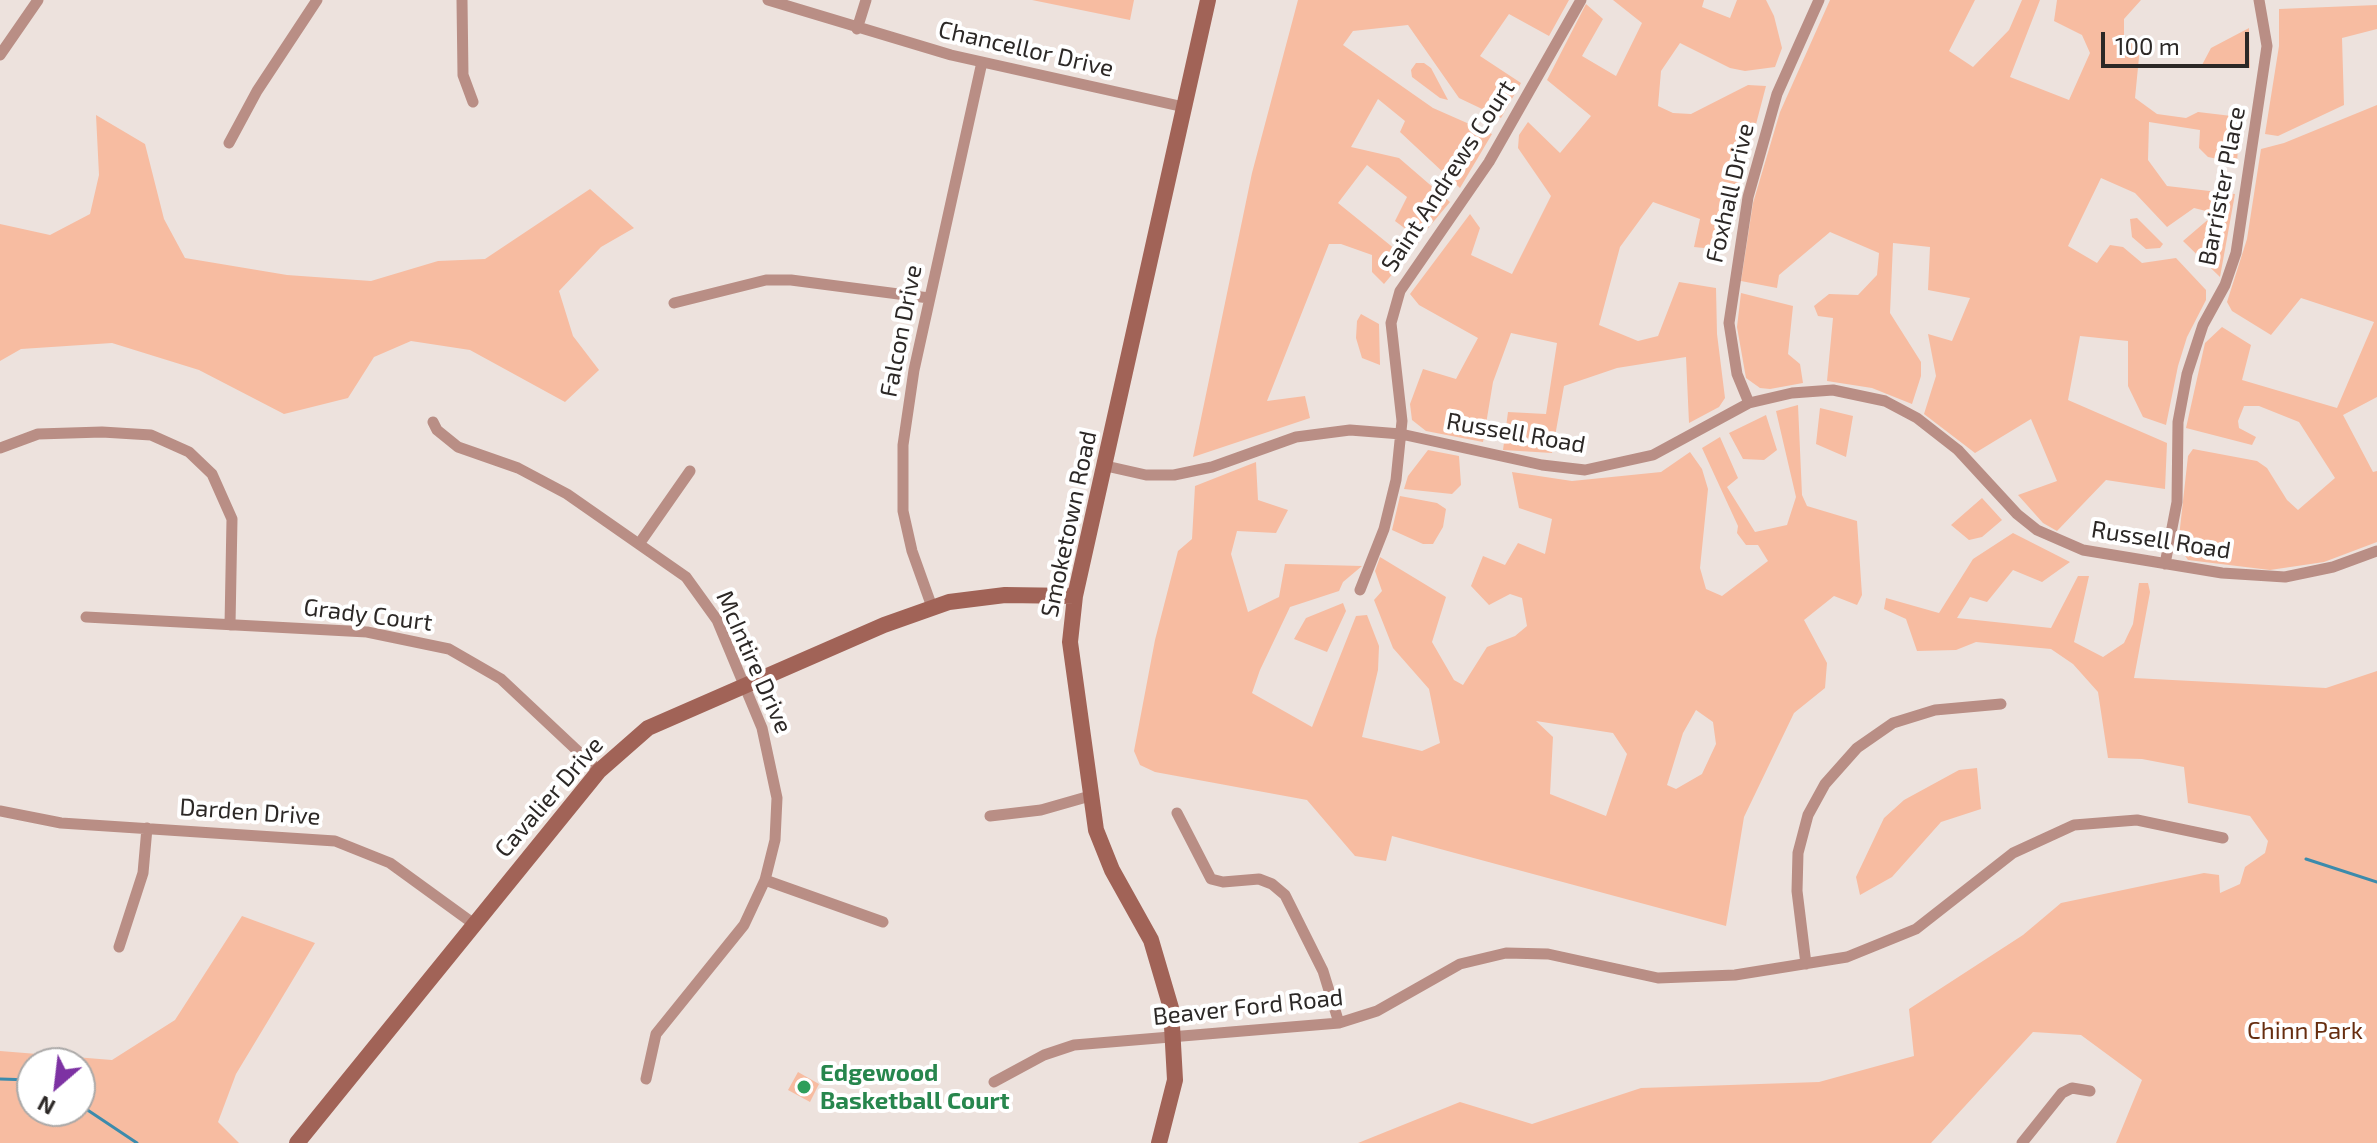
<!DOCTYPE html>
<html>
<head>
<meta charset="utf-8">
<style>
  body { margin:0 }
  #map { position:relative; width:2377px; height:1143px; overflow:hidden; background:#ede2dd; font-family:"Exo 2",sans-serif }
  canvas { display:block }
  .north { position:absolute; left:16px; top:1047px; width:80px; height:80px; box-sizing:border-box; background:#fff; border:2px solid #aba9a8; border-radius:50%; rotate:208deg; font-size:22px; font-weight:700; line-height:32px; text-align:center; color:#2c2826 }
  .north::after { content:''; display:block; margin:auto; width:28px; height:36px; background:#7d32a3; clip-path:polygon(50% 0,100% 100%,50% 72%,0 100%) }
  .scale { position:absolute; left:2101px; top:32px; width:148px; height:36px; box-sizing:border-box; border:4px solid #2c2826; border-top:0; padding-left:10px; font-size:24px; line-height:28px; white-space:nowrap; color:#2c2826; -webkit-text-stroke:6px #fff; paint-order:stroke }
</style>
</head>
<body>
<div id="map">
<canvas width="2377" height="1143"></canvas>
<div class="north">N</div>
<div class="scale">100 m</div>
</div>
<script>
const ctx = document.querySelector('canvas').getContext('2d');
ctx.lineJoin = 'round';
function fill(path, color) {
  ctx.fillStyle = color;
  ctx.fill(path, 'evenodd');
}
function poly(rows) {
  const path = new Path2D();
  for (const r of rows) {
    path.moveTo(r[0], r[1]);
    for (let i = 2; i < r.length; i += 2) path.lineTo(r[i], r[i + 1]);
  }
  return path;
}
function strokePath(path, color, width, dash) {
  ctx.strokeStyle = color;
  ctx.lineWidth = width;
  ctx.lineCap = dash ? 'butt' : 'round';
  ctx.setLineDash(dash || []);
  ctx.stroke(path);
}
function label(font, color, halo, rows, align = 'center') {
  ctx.font = font + ' "Exo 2",sans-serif';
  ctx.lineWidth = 8;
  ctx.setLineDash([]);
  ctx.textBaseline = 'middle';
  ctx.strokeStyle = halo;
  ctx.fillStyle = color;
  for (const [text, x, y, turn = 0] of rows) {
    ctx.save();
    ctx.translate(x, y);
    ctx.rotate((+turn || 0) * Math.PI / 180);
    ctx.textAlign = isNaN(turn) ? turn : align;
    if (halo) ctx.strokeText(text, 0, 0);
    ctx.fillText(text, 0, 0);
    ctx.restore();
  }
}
fill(poly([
  [1032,0,1134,0,1130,20],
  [1298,0,1569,0,1549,36,1509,14,1480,56,1521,83,1501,118,1459,98,1408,25,1353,31,1343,45,1433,108,1492,134,1460,188,1400,132,1405,121,1378,99,1351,147,1399,158,1450,202,1419,239,1395,221,1407,197,1367,165,1338,203,1406,258,1384,284,1372,272,1372,255,1341,244,1329,244,1267,401,1305,396,1310,418,1193,457,1252,173],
  [1613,0,1704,0,1702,7,1730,18,1737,0,1766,0,1774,16,1782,48,1775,67,1745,71,1730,68,1680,43,1661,71,1658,106,1673,113,1691,114,1748,85,1766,86,1723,250,1694,247,1700,219,1653,202,1620,247,1599,325,1638,341,1658,336,1679,282,1716,288,1717,334,1725,398,1719,407,1689,423,1686,357,1617,368,1564,386,1552,453,1503,450,1508,412,1546,414,1557,343,1511,333,1493,382,1483,442,1426,431,1412,420,1410,404,1423,369,1456,379,1478,338,1419,305,1410,294,1470,214,1480,228,1471,255,1512,274,1551,196,1518,148,1519,135,1528,122,1560,153,1591,116,1547,80,1586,4,1603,19,1582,56,1616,76,1642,23],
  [1830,0,1975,0,1949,51,1973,67,2009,30,2022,0,2040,0,2010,77,2069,100,2090,53,2082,35,2054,21,2057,0,2141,0,2124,19,2124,39,2140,47,2135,98,2157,114,2186,118,2198,112,2240,117,2237,163,2208,157,2199,148,2200,130,2149,122,2148,160,2167,186,2235,194,2220,277,2183,241,2211,217,2206,211,2194,208,2167,227,2135,193,2101,178,2068,246,2097,263,2110,245,2123,247,2142,263,2176,258,2206,290,2206,300,2187,337,2178,366,2166,425,2143,417,2128,386,2128,341,2080,336,2068,400,2167,443,2165,489,2106,480,2057,531,2043,523,2018,495,2057,481,2031,419,1975,453,1924,414,1936,376,1928,334,1952,341,1970,298,1928,290,1930,247,1893,243,1890,313,1921,362,1921,376,1912,404,1872,388,1827,381,1833,318,1818,316,1814,306,1829,294,1858,295,1877,275,1879,253,1830,232,1779,275,1777,288,1741,281,1753,203,1780,112],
  [2377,5,2377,29,2342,38,2344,105,2278,136,2265,134,2279,46,2279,9],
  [2249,28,2250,68,2202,65,2211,48],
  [1416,63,1424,63,1431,68,1448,100,1440,98,1412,77,1411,70],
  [2377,105,2377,397,2343,415,2373,472,2377,471,2377,542,2324,562,2270,570,2188,560,2178,546,2188,456,2193,449,2257,461,2267,468,2287,500,2298,510,2335,478,2299,422,2259,406,2244,406,2238,421,2239,428,2256,437,2252,445,2186,428,2205,343,2222,327,2251,345,2242,380,2337,408,2374,322,2301,298,2271,335,2232,311,2227,302,2247,239,2261,149,2284,143],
  [96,115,145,144,164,219,185,258,287,275,371,281,438,261,485,259,590,189,634,228,601,247,559,291,573,336,599,370,565,402,470,350,411,341,374,357,348,398,284,414,199,370,112,343,21,349,0,361,0,224,50,235,90,214,99,175],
  [2137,218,2163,244,2160,248,2146,249,2132,237,2130,219],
  [1741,293,1793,306,1788,354,1800,364,1803,383,1770,389,1760,388,1746,378,1737,327],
  [1361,314,1379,324,1380,365,1362,358,1356,338,1357,321],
  [1798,405,1802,495,1807,506,1857,521,1862,595,1857,605,1834,596,1804,620,1827,663,1825,688,1794,713,1744,817,1726,926,1392,836,1386,861,1355,856,1307,800,1155,772,1140,765,1134,751,1155,640,1178,551,1192,539,1195,486,1256,462,1258,500,1288,510,1276,533,1237,531,1231,554,1248,612,1279,597,1285,564,1362,566,1343,582,1339,591,1290,607,1260,670,1252,693,1312,727,1356,616,1367,615,1379,646,1378,670,1362,737,1422,751,1440,743,1429,689,1393,648,1374,600,1382,591,1375,571,1380,557,1446,597,1432,642,1454,680,1463,685,1487,647,1515,636,1527,626,1522,598,1510,594,1489,605,1471,586,1483,556,1505,565,1518,543,1545,554,1552,519,1519,508,1512,472,1572,481,1661,472,1690,452,1702,469,1708,489,1700,568,1706,589,1722,596,1768,561,1758,545,1746,545,1737,533,1738,526,1702,448,1720,437,1738,478,1727,487,1755,532,1787,525,1796,497,1776,411],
  [1696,710,1713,722,1716,744,1702,774,1676,789,1667,785,1683,733],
  [1536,721,1613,733,1627,754,1606,816,1550,794,1553,737],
  [1820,408,1853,416,1846,457,1816,444],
  [1766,415,1777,450,1764,460,1743,459,1729,433],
  [1428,450,1459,456,1461,485,1452,494,1404,489,1408,476],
  [1400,496,1437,503,1446,509,1443,527,1433,544,1423,544,1392,530],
  [1982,498,2002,520,1982,537,1969,540,1951,525],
  [2013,533,2070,562,2042,582,2013,570,1987,602,1970,597,1957,618,2051,628,2078,576,2089,576,2074,642,2103,657,2124,643,2133,624,2139,583,2148,583,2150,592,2134,678,2326,688,2377,671,2377,1143,2116,1143,2142,1080,2081,1035,2033,1032,1931,1143,1358,1143,1460,1102,1532,1124,1641,1088,1819,1082,1914,1056,1909,1009,2023,935,2061,903,2204,873,2219,875,2220,893,2240,884,2245,867,2265,853,2268,841,2250,816,2188,803,2184,767,2142,759,2108,758,2098,692,2073,664,2051,649,1976,642,1956,650,1917,651,1906,619,1884,609,1886,598,1939,613,1973,559],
  [1343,603,1346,611,1327,652,1294,639,1306,618],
  [1977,768,1981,809,1941,822,1892,877,1860,895,1856,877,1884,818,1904,800,1959,770],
  [242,916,315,943,236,1074,218,1122,239,1143,0,1143,0,1051,112,1060,175,1020],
  [80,1063,80,1111,32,1111,32,1063],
  [798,1072,819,1084,810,1102,788,1090]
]), '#f7bca1');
strokePath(poly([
  [2306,859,2377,882],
  [0,1079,32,1080],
  [80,1105,137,1143]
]), '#3c8bac', 3);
strokePath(poly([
  [462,0,463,75,473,102],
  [768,0,951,55,1184,107],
  [857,29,866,0],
  [0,55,38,0],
  [229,143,257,91,317,0],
  [674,303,766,280,791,280,929,298],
  [1749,403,1737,374,1729,323,1748,197,1777,94,1819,0],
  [433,422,437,430,458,447,518,468,567,494,686,577,717,620,762,728,777,798,775,840,765,880,744,925,656,1034,646,1079],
  [0,448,38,434,102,432,151,435,189,452,212,474,232,519,230,625],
  [1106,466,1146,475,1174,475,1212,467,1296,437,1350,430,1401,434,1542,465,1585,470,1653,455,1749,403,1792,393,1833,390,1885,401,1917,418,1958,450,2017,514,2037,530,2083,550,2222,573,2285,577,2333,567,2377,551],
  [639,544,690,471],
  [2165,564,2177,502,2178,422,2187,374,2203,325,2225,285,2236,253,2267,46,2259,0],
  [1360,590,1384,529,1396,480,1402,421,1391,323,1400,291,1489,162,1581,0],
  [932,607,912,551,903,511,903,445,914,370,982,62],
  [86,617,367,632,449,649,501,679,599,771],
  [0,811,61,823,335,841,390,863,474,924],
  [1177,813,1211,879,1223,882,1259,879,1272,884,1285,895,1323,971,1339,1023],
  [990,816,1041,810,1090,796],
  [765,880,883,922],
  [119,947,143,873,147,828],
  [1806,964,1797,891,1798,853,1808,815,1825,784,1857,748,1893,723,1935,710,2001,704],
  [994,1082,1044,1055,1074,1045,1339,1023,1377,1011,1460,964,1506,953,1548,954,1658,978,1735,975,1847,957,1916,929,2013,853,2074,825,2137,820,2223,838],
  [2022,1143,2062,1093,2072,1088,2090,1091]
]), '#b98e85', 11);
strokePath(poly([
  [297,1143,599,771,648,728,884,625,949,602,1005,595,1075,596],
  [1159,1143,1175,1080,1171,1008,1151,940,1112,870,1096,830,1070,642,1075,596,1208,0]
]), '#a16357', 16);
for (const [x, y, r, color] of [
  [804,1087,8,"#2e9e5b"]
]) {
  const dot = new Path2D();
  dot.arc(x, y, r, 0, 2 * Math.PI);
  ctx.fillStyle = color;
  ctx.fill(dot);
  strokePath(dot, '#fff', 3);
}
label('24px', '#2c2826', '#fff', [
  ["Chancellor Drive",1026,49,13],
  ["Saint Andrews Court",1448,176,-57],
  ["Barrister Place",2222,186,-79],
  ["Foxhall Drive",1730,193,-77],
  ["Falcon Drive",901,331,-79],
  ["Russell Road",1516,433,10],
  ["Smoketown Road",1069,524,-78],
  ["Russell Road",2161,540,9],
  ["Grady Court",368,615,7],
  ["McIntire Drive",754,662,66],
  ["Cavalier Drive",549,797,-49],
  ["Darden Drive",250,812,4],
  ["Beaver Ford Road",1248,1007,-6]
]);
label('24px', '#672e10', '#fff', [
  ["Chinn Park",2305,1031]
]);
label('bold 24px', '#27864d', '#fff', [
  ["Edgewood",820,1073],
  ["Basketball Court",820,1101]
], 'left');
</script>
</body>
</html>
